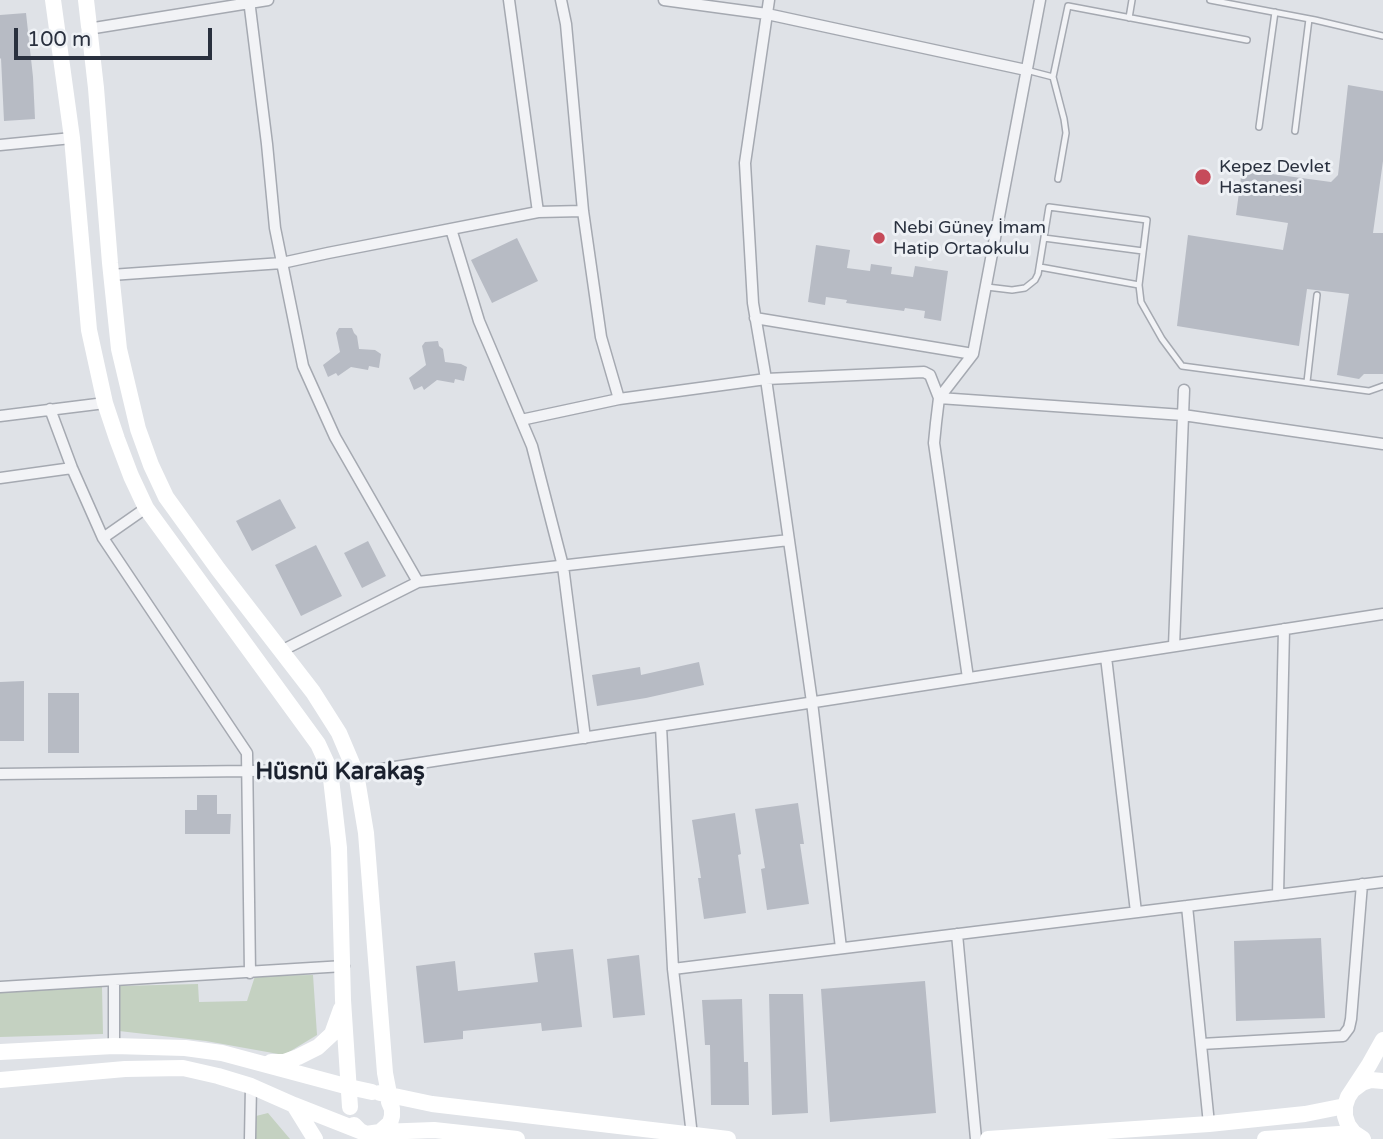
<!DOCTYPE html>
<html>
<head>
<meta charset="utf-8">
<style>
  body { margin:0 }
  #map { position:relative; width:1383px; height:1139px; overflow:hidden; background:#dfe2e7; font-family:"Varela Round",sans-serif }
  canvas { display:block }
  .scale { position:absolute; left:14px; top:28px; width:198px; height:32px; box-sizing:border-box; border:4px solid #29303e; border-top:0; padding-left:9px; font-size:21px; line-height:24px; white-space:nowrap; color:#29303e; -webkit-text-stroke:5px #eef1f5; paint-order:stroke }
</style>
</head>
<body>
<div id="map">
<canvas width="1383" height="1139"></canvas>
<div class="scale">100 m</div>
</div>
<script>
const ctx = document.querySelector('canvas').getContext('2d');
ctx.lineJoin = 'round';
function fill(path, color) {
  ctx.fillStyle = color;
  ctx.fill(path, 'evenodd');
}
function poly(rows) {
  const path = new Path2D();
  for (const r of rows) {
    path.moveTo(r[0], r[1]);
    for (let i = 2; i < r.length; i += 2) path.lineTo(r[i], r[i + 1]);
  }
  return path;
}
function strokePath(path, color, width, dash) {
  ctx.strokeStyle = color;
  ctx.lineWidth = width;
  ctx.lineCap = dash ? 'butt' : 'round';
  ctx.setLineDash(dash || []);
  ctx.stroke(path);
}
function label(font, color, halo, rows, align = 'center') {
  ctx.font = font + ' "Varela Round",sans-serif';
  ctx.lineWidth = 6;
  ctx.setLineDash([]);
  ctx.textBaseline = 'middle';
  ctx.strokeStyle = halo;
  ctx.fillStyle = color;
  for (const [text, x, y, turn = 0] of rows) {
    ctx.save();
    ctx.translate(x, y);
    ctx.rotate((+turn || 0) * Math.PI / 180);
    ctx.textAlign = isNaN(turn) ? turn : align;
    if (halo) ctx.strokeText(text, 0, 0);
    ctx.fillText(text, 0, 0);
    ctx.restore();
  }
}
fill(poly([
  [313,975,317,1035,284,1055,206,1041,119,1031,120,986,198,984,199,1002,247,1001,255,976],
  [102,987,103,1034,0,1037,0,992],
  [268,1113,290,1139,256,1139,256,1116]
]), '#c4d1c1');
fill(poly([
  [26,13,33,77,35,119,4,121,1,58,0,59,0,15],
  [1348,85,1383,91,1383,161,1373,233,1383,233,1383,374,1364,374,1359,379,1337,375,1349,294,1307,289,1299,346,1177,326,1188,235,1283,250,1288,223,1236,215,1242,170,1331,182,1338,175],
  [517,238,538,281,492,303,471,260],
  [816,245,850,250,847,268,870,271,871,264,892,267,891,274,913,277,915,266,948,271,941,321,924,318,925,311,905,308,904,311,846,303,847,300,826,297,825,305,808,302],
  [339,328,352,328,354,333,357,336,359,349,375,350,381,354,379,368,369,366,368,370,351,367,338,376,336,373,328,377,323,365,340,352,336,333],
  [438,341,439,346,443,349,445,362,461,364,467,367,464,381,455,379,454,383,437,380,424,390,422,386,414,390,409,378,426,365,422,346,425,342],
  [280,499,296,528,252,551,236,521],
  [368,541,386,576,362,588,344,553],
  [316,545,342,596,301,616,275,565],
  [699,662,704,685,646,698,597,706,592,675,640,667,641,675],
  [24,681,24,741,0,741,0,682],
  [48,693,79,693,79,753,48,753],
  [197,795,217,795,217,814,231,814,230,834,185,834,185,810,197,810],
  [798,803,804,844,800,844,809,904,767,910,761,869,765,868,755,809],
  [735,813,741,854,738,855,746,913,704,919,698,878,701,878,692,820],
  [1321,938,1325,1018,1236,1021,1234,941],
  [573,949,582,1027,542,1031,541,1023,463,1031,463,1039,424,1043,416,966,455,961,458,991,538,982,534,953],
  [639,955,645,1015,613,1018,607,959],
  [925,981,936,1113,830,1122,821,989],
  [769,994,803,994,808,1113,772,1115],
  [742,999,744,1062,748,1062,749,1105,711,1105,710,1045,705,1045,702,1000]
]), '#b7bbc4');
const lane = poly([
  [1210,0,1315,20,1383,36],
  [1129,18,1132,0],
  [1026,70,1053,77,1068,6,1247,40],
  [1053,77,1064,119,1066,133,1058,179],
  [1259,127,1275,12],
  [1295,131,1309,19],
  [1044,238,1143,251],
  [1040,267,1139,285,1141,302,1162,339,1182,366,1369,391,1383,386],
  [987,287,1012,290,1025,288,1035,280,1038,274,1049,207,1147,220,1139,285],
  [1307,382,1317,295]
]);
const street = poly([
  [249,0,267,144,275,228,303,366,335,437,418,582],
  [509,0,538,212],
  [561,0,566,24,583,211,601,337,619,399],
  [664,0,767,14,1026,70],
  [769,0,745,163,753,303,766,379,812,702,841,948],
  [88,29,268,0],
  [0,145,72,138],
  [451,229,479,321,532,446,563,566,585,738],
  [111,275,282,263,328,253,538,212,583,211],
  [755,318,973,354],
  [50,409,72,468,103,538,247,753,250,973],
  [0,416,105,403],
  [521,420,619,399,766,379,924,372,930,375,939,398,1183,415,1383,444],
  [0,478,72,468],
  [103,538,146,508],
  [1174,646,1184,390],
  [281,651,418,582,789,540],
  [1106,657,1136,912],
  [968,678,934,443,936,423,939,398,973,354,1040,0],
  [661,726,673,969,691,1127],
  [356,773,1383,614],
  [0,774,330,770],
  [1278,895,1284,629],
  [1187,906,1209,1124],
  [957,934,976,1139],
  [673,969,1383,882],
  [0,987,344,966],
  [1201,1044,1343,1036,1349,1028,1351,1019,1362,884],
  [114,1046,114,981],
  [250,1139,251,1086]
]);
strokePath(lane, '#a5a9b1', 8);
strokePath(street, '#a5a9b1', 13);
strokePath(lane, '#f2f3f6', 5);
strokePath(street, '#f2f3f6', 10);
strokePath(poly([
  [53,0,72,138,89,330,105,403,117,439,131,476,146,508,318,744,330,770,339,848,343,1000,350,1107],
  [86,0,96,88,110,263,119,349,138,429,151,465,166,497,218,569,313,692,339,733,356,773,366,833,385,1073,392,1109],
  [0,1052,114,1046,185,1048,222,1053,349,1087,372,1092],
  [271,1062,284,1062,298,1057,318,1047,332,1034,341,1009],
  [0,1080,125,1069,183,1068,218,1076,251,1086,294,1105,360,1131],
  [1354,1089,1362,1083,1371,1080,1383,1081],
  [380,1093,432,1104,728,1139],
  [294,1105,315,1139],
  [354,1125,360,1131,366,1134,380,1132,390,1123,392,1116,392,1109,389,1102],
  [380,1132,434,1130,517,1139],
  [988,1139,1209,1124,1305,1114,1345,1106],
  [1265,1139,1354,1133],
  [1363,1139,1354,1133,1348,1125,1345,1116,1345,1106,1348,1097,1369,1065,1383,1040]
]), '#fff', 16);
for (const [x, y, r, color] of [
  [1203,177,9,"#c64b5a"],
  [879,238,7,"#c64b5a"]
]) {
  const dot = new Path2D();
  dot.arc(x, y, r, 0, 2 * Math.PI);
  ctx.fillStyle = color;
  ctx.fill(dot);
  strokePath(dot, '#eef1f5', 2.5);
}
label('18px', '#29303e', '#eef1f5', [
  ["Kepez Devlet",1219,167],
  ["Hastanesi",1219,188],
  ["Nebi Güney İmam",893,228],
  ["Hatip Ortaokulu",893,249]
], 'left');
label('bold 24px', '#1b212e', '#eef1f5', [
  ["Hüsnü Karakaş",340,773]
]);
</script>
</body>
</html>
